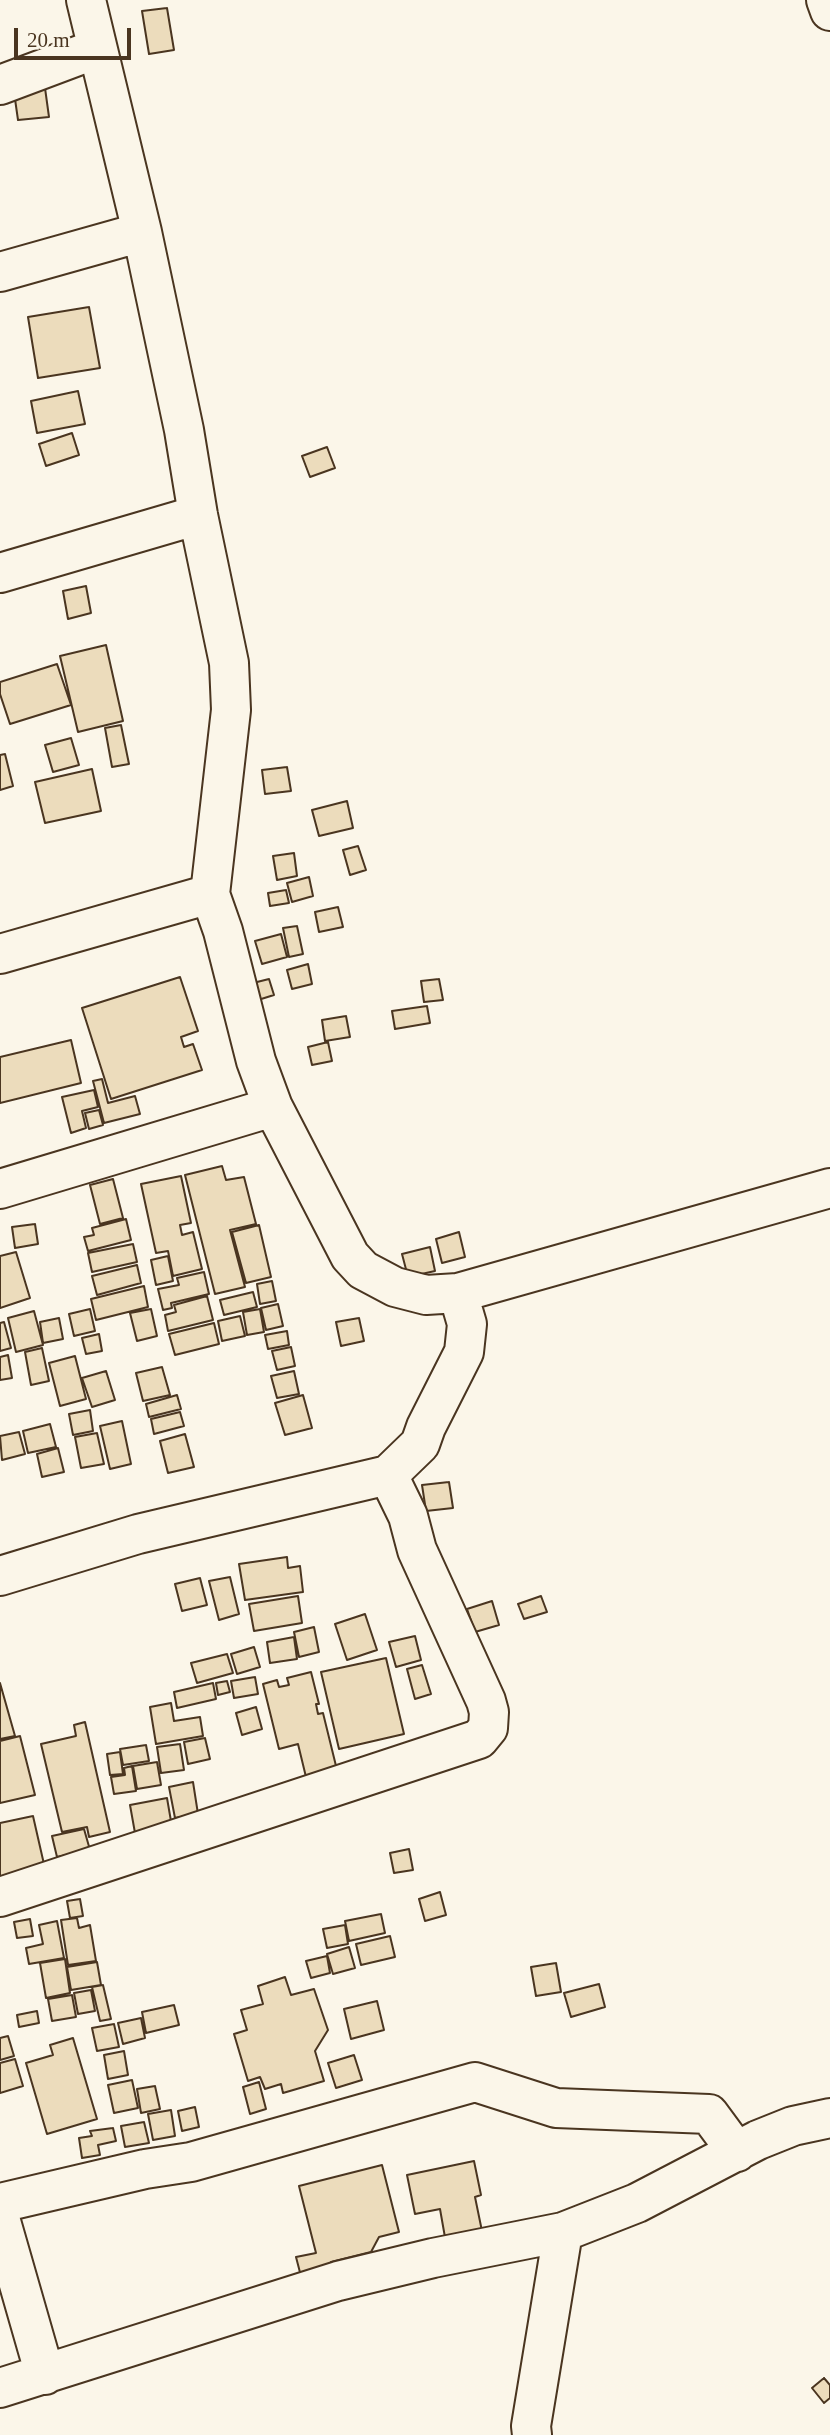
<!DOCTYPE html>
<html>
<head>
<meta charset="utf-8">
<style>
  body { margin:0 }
  #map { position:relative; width:830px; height:2435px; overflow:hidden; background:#fbf6e9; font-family:"Times New Roman",serif }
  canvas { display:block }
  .scale { position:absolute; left:14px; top:28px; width:117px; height:32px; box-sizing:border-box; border:4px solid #4a3520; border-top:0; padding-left:9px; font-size:21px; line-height:24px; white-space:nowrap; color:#4a3520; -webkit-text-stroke:5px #fbf6e9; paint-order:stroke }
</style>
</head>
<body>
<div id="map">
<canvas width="830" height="2435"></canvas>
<div class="scale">20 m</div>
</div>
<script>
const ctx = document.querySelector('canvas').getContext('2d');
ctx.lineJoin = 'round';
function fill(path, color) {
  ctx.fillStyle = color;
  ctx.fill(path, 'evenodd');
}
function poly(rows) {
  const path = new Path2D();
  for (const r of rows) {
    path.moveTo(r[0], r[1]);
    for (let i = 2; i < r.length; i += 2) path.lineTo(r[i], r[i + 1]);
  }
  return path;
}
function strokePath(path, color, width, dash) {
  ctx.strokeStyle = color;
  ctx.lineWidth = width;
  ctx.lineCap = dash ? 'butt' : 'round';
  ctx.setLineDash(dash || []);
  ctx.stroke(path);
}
const building = poly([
  [167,8,174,50,149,54,142,11,167,8],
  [45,88,49,117,18,120,14,92,45,88],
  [89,307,100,368,38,378,28,317,89,307],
  [78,391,85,424,37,433,31,401,78,391],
  [72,433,79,455,46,466,39,444,72,433],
  [327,447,335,468,310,477,302,456,327,447],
  [86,586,91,613,68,619,63,591,86,586],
  [106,645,123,721,78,732,60,656,106,645],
  [57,664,71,705,10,724,0,694,0,682,57,664],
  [121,725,129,764,112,767,105,728,121,725],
  [71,738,79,765,53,772,45,745,71,738],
  [5,754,13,786,0,790,0,755,5,754],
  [287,767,291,791,265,794,262,770,287,767],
  [92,769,101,811,45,823,35,782,92,769],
  [347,801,353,828,319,836,312,810,347,801],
  [358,846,366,870,350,875,343,850,358,846],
  [294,853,297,876,277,880,273,856,294,853],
  [309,877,313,896,292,902,287,883,309,877],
  [286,890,289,903,270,906,268,893,286,890],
  [338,907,343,927,319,932,315,912,338,907],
  [297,926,303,954,289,957,283,928,297,926],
  [281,934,287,957,262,964,255,941,281,934],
  [308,964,312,984,292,989,287,970,308,964],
  [180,977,198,1031,181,1037,184,1047,193,1044,202,1070,111,1099,82,1008,180,977],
  [269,979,274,995,258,1000,253,983,269,979],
  [439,979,443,1000,424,1002,421,981,439,979],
  [427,1006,430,1023,395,1029,392,1011,427,1006],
  [346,1016,350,1037,325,1041,322,1020,346,1016],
  [71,1040,81,1083,0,1103,0,1057,71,1040],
  [328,1042,332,1061,312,1065,308,1047,328,1042],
  [102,1079,108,1103,135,1096,140,1114,104,1123,93,1081,102,1079],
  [94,1090,98,1107,82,1111,86,1128,71,1133,62,1097,94,1090],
  [99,1110,103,1125,89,1129,85,1113,99,1110],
  [222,1166,226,1180,244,1177,256,1224,230,1230,245,1287,215,1294,185,1175,222,1166],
  [181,1176,191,1223,180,1225,182,1235,193,1232,202,1269,173,1276,168,1251,156,1253,141,1184,181,1176],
  [113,1179,123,1218,100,1224,90,1185,113,1179],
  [126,1219,131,1240,88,1251,84,1237,94,1235,92,1228,126,1219],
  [35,1224,38,1244,15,1248,12,1227,35,1224],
  [259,1225,271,1277,246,1283,232,1232,259,1225],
  [459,1232,465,1257,442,1263,436,1239,459,1232],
  [133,1244,137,1262,92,1272,88,1253,133,1244],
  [430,1247,435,1271,408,1277,402,1254,430,1247],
  [16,1252,30,1298,0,1308,0,1256,16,1252],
  [168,1256,173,1281,156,1285,151,1260,168,1256],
  [137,1265,141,1283,97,1295,92,1276,137,1265],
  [204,1272,209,1294,171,1303,172,1308,163,1310,158,1289,179,1285,177,1278,204,1272],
  [272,1281,276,1301,260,1304,257,1284,272,1281],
  [144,1286,148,1307,96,1320,91,1299,144,1286],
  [253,1292,257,1307,224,1315,220,1300,253,1292],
  [207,1296,213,1320,168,1331,165,1315,176,1312,174,1305,207,1296],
  [278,1304,283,1326,266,1330,261,1308,278,1304],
  [90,1309,95,1331,74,1336,69,1314,90,1309],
  [151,1309,157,1336,137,1341,130,1313,151,1309],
  [260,1309,264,1332,247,1335,243,1312,260,1309],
  [34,1311,43,1345,16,1352,8,1318,34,1311],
  [240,1316,245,1336,222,1341,218,1321,240,1316],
  [59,1318,63,1339,43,1343,40,1322,59,1318],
  [359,1318,364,1341,341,1346,336,1322,359,1318],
  [4,1322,11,1348,0,1351,0,1323,4,1322],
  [214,1323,219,1344,175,1355,169,1334,214,1323],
  [287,1331,289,1345,268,1349,265,1335,287,1331],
  [99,1334,102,1351,86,1354,82,1338,99,1334],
  [291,1347,295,1366,277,1370,272,1351,291,1347],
  [42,1348,49,1381,31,1385,25,1352,42,1348],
  [8,1355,12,1378,0,1380,0,1357,8,1355],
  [75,1356,86,1399,60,1406,49,1363,75,1356],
  [162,1367,170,1395,143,1401,136,1373,162,1367],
  [106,1371,115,1400,92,1407,82,1378,106,1371],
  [294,1371,299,1394,277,1398,271,1376,294,1371],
  [177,1395,181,1409,149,1417,146,1404,177,1395],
  [303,1395,312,1428,285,1435,275,1403,303,1395],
  [90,1410,93,1431,73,1435,69,1414,90,1410],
  [180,1412,184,1426,154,1434,151,1419,180,1412],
  [122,1421,131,1464,110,1469,100,1426,122,1421],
  [50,1424,56,1447,28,1453,23,1431,50,1424],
  [19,1432,25,1454,2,1460,0,1436,19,1432],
  [97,1433,104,1464,81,1468,75,1437,97,1433],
  [185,1434,194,1467,168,1473,160,1441,185,1434],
  [58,1448,64,1472,42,1477,37,1454,58,1448],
  [449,1482,453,1508,426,1511,422,1485,449,1482],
  [287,1557,288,1568,300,1566,303,1592,245,1600,239,1564,287,1557],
  [230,1577,239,1614,219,1620,209,1581,230,1577],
  [200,1578,207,1605,182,1611,175,1584,200,1578],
  [298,1596,302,1623,254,1631,249,1604,298,1596],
  [541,1596,547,1612,524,1619,518,1604,541,1596],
  [492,1601,499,1625,475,1632,467,1609,492,1601],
  [365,1614,377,1650,347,1660,335,1624,365,1614],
  [314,1627,319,1652,299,1657,294,1632,314,1627],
  [415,1636,421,1660,396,1667,389,1642,415,1636],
  [294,1637,297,1659,270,1663,267,1642,294,1637],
  [254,1647,260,1667,237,1674,231,1654,254,1647],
  [227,1654,233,1673,197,1683,191,1663,227,1654],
  [386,1658,404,1734,339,1749,321,1672,386,1658],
  [422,1665,431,1694,415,1699,407,1669,422,1665],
  [311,1672,319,1704,316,1704,318,1714,323,1713,337,1770,306,1777,298,1744,279,1749,263,1684,277,1680,279,1687,289,1685,287,1678,311,1672],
  [255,1677,258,1694,234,1698,231,1681,255,1677],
  [227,1681,230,1692,218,1695,216,1683,227,1681],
  [0,1683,15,1736,0,1739,0,1683],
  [213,1683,216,1699,177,1708,174,1692,213,1683],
  [171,1703,174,1721,200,1717,203,1736,156,1744,150,1707,171,1703],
  [256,1707,262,1729,242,1735,236,1713,256,1707],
  [85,1722,110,1832,89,1837,87,1827,62,1832,41,1744,76,1736,74,1725,85,1722],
  [20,1736,35,1795,0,1803,0,1741,20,1736],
  [205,1738,210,1759,188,1764,184,1742,205,1738],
  [180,1744,184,1770,161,1773,157,1747,180,1744],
  [146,1745,149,1761,123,1765,120,1749,146,1745],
  [120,1752,123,1774,110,1775,107,1754,120,1752],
  [157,1762,161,1785,137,1789,133,1766,157,1762],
  [132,1766,136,1791,114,1794,111,1777,125,1775,124,1768,132,1766],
  [193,1782,198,1814,175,1818,169,1787,193,1782],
  [167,1798,172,1827,135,1833,130,1805,167,1798],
  [33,1816,46,1873,0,1885,0,1823,33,1816],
  [84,1829,90,1850,57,1857,52,1836,84,1829],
  [409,1849,413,1870,394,1873,390,1853,409,1849],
  [440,1892,446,1915,425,1921,419,1899,440,1892],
  [80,1899,83,1916,70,1918,67,1901,80,1899],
  [381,1914,385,1933,349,1941,345,1921,381,1914],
  [77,1918,79,1928,90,1925,96,1961,68,1965,61,1920,77,1918],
  [30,1919,33,1936,17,1938,14,1922,30,1919],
  [57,1921,64,1958,29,1964,26,1948,43,1944,39,1925,57,1921],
  [345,1925,348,1944,327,1948,323,1929,345,1925],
  [390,1936,395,1957,361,1965,356,1944,390,1936],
  [349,1947,355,1968,333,1974,327,1954,349,1947],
  [327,1956,330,1973,311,1978,306,1961,327,1956],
  [65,1959,70,1993,46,1998,40,1963,65,1959],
  [97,1962,101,1985,71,1990,67,1967,97,1962],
  [556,1963,561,1992,536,1996,531,1967,556,1963],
  [285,1977,291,1995,314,1989,328,2030,315,2051,324,2081,283,2093,281,2084,265,2089,260,2077,248,2081,234,2034,247,2030,241,2010,263,2004,258,1986,285,1977],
  [599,1984,605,2007,571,2017,564,1993,599,1984],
  [103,1985,111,2019,100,2021,92,1987,103,1985],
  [91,1990,95,2011,78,2014,74,1993,91,1990],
  [72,1995,76,2017,52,2021,48,1999,72,1995],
  [377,2001,384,2030,351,2039,344,2009,377,2001],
  [174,2005,179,2025,146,2033,142,2012,174,2005],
  [37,2011,39,2023,19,2027,17,2015,37,2011],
  [141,2018,145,2038,123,2044,118,2023,141,2018],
  [114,2024,119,2047,97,2051,92,2028,114,2024],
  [8,2036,14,2056,0,2060,0,2038,8,2036],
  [73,2038,97,2119,47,2134,26,2063,53,2055,50,2045,73,2038],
  [124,2051,128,2075,108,2079,104,2055,124,2051],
  [354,2055,362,2080,336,2088,328,2063,354,2055],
  [15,2059,23,2086,0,2093,0,2063,15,2059],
  [132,2080,138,2108,114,2113,108,2085,132,2080],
  [259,2082,266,2109,250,2114,243,2087,259,2082],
  [155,2086,160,2109,141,2113,137,2089,155,2086],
  [195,2107,199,2127,182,2131,178,2111,195,2107],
  [171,2110,175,2136,153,2140,148,2114,171,2110],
  [144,2122,149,2143,125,2147,121,2126,144,2122],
  [113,2128,116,2141,98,2145,100,2155,82,2158,79,2138,92,2136,90,2131,113,2128],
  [474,2161,481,2195,475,2197,483,2236,446,2243,440,2209,415,2214,407,2175,474,2161],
  [382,2165,399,2232,379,2237,371,2252,331,2262,333,2276,303,2284,296,2257,316,2253,299,2186,382,2165],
  [824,2378,830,2385,830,2398,824,2403,812,2388,824,2378]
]);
fill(building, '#ecdcbc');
strokePath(building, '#4a3520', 2);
const minor = poly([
  [86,0,142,232,184,430,198,515,229,663,231,710,210,894,223,931,256,1061,273,1107,350,1256,363,1270,395,1287,426,1295,458,1293,830,1188],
  [826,0,830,11],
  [0,85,96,49],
  [0,272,142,232],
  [0,573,198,515],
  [0,954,210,894],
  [0,1189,273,1107],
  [0,1576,138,1534,388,1475],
  [0,1897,479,1739,488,1728,489,1712,486,1701,417,1550,408,1516,388,1475,420,1444,426,1427,464,1352,467,1324,458,1293],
  [0,2203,145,2169,191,2162,475,2082,556,2108,709,2114,737,2152],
  [0,2218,45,2375],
  [0,2388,338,2281,433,2258,563,2232,637,2203,758,2140,793,2126,830,2118],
  [532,2435,531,2426,563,2232]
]);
strokePath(minor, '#4a3520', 42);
strokePath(minor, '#fbf6e9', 38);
</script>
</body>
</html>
